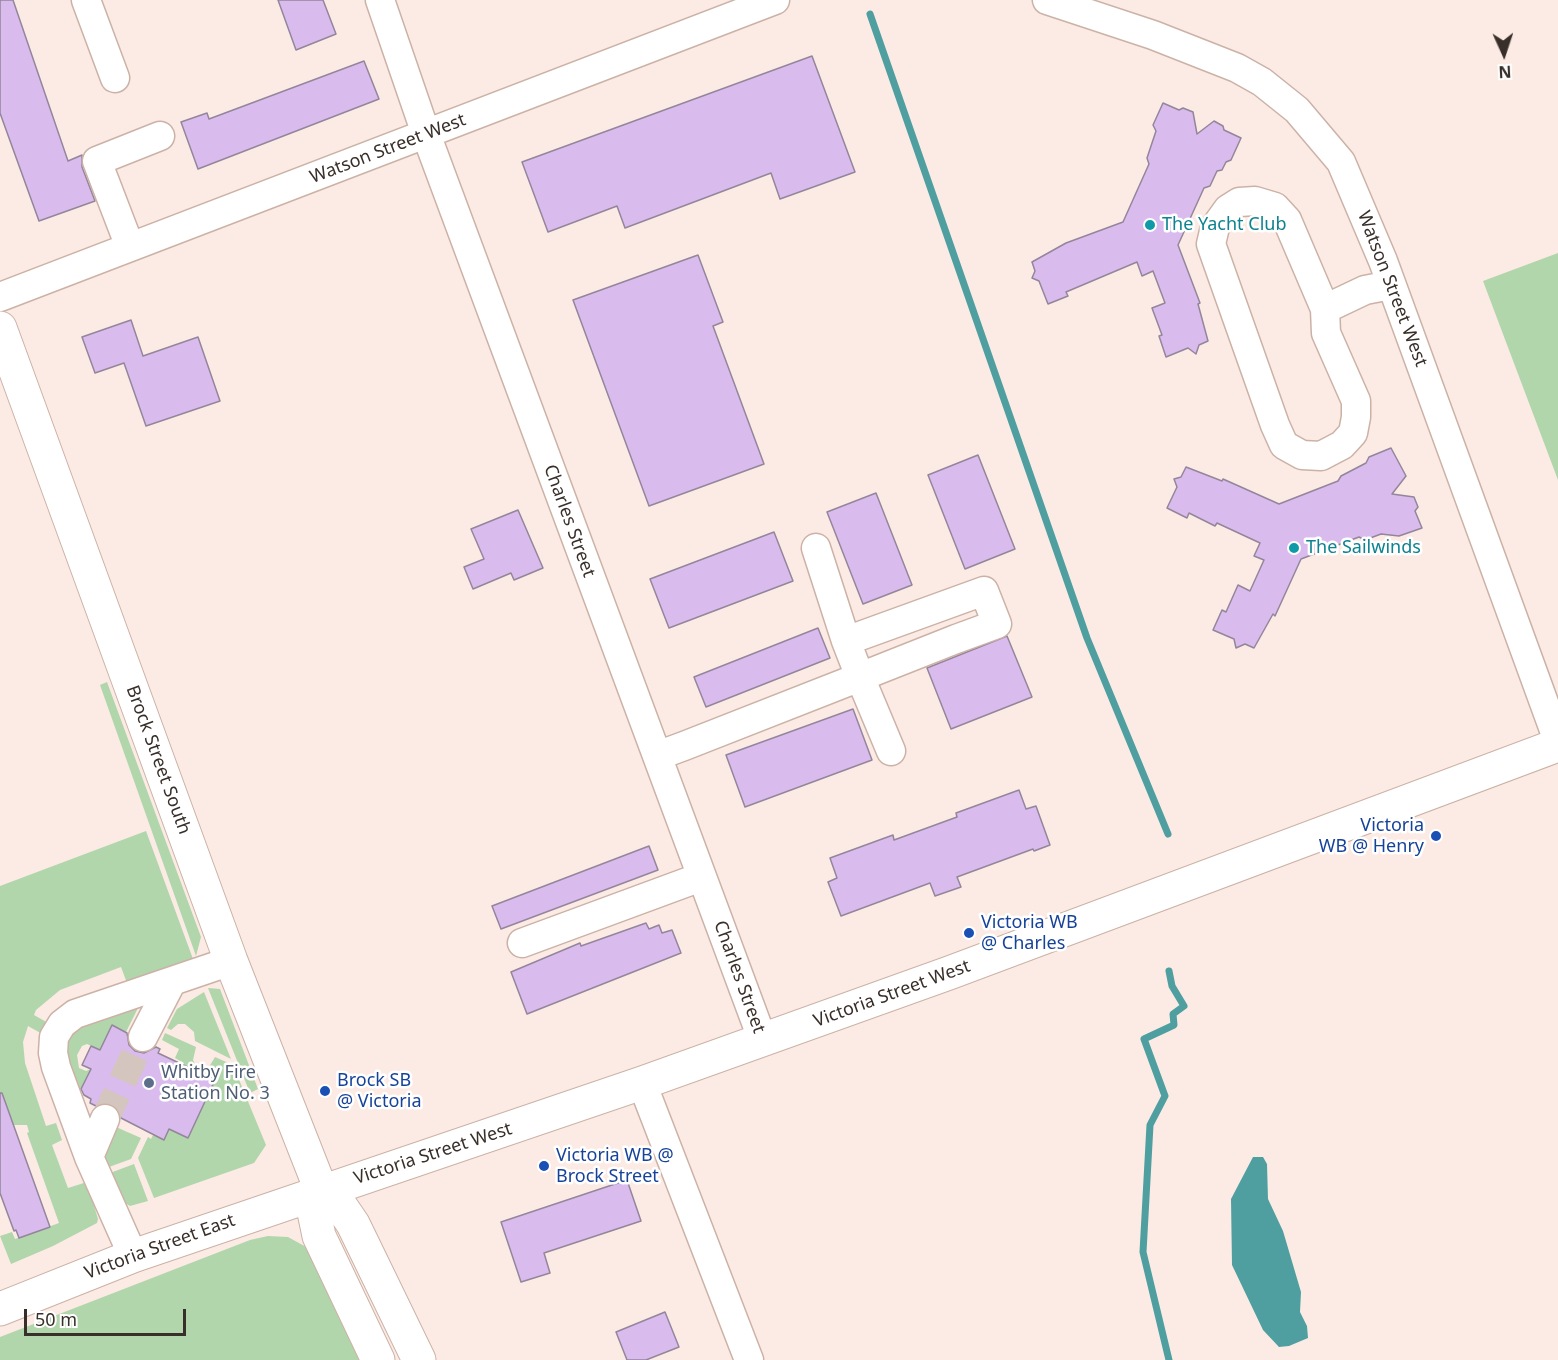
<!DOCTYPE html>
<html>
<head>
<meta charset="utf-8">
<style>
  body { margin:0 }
  #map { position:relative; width:1558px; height:1360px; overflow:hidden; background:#fbebe4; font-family:"Noto Sans",sans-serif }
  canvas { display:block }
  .north { position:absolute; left:1474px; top:24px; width:60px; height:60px; -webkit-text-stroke:4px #fff; paint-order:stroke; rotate:177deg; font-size:16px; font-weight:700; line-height:24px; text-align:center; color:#392f2a }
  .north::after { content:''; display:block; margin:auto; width:21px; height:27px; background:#392f2a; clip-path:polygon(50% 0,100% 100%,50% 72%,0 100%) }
  .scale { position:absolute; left:24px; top:1309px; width:162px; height:27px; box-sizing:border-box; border:3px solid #392f2a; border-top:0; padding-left:8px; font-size:18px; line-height:21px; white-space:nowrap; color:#392f2a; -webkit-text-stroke:4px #fff; paint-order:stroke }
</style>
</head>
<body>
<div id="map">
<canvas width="1558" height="1360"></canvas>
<div class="north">N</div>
<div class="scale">50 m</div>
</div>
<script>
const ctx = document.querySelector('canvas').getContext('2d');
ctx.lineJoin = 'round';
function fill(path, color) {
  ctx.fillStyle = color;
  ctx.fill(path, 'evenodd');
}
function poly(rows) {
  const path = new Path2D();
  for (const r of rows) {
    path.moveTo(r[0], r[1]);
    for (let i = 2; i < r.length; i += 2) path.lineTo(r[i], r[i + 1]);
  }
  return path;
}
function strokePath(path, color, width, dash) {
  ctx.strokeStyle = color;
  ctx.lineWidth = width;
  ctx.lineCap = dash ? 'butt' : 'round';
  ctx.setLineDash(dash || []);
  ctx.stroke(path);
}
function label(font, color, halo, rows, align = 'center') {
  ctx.font = font + ' "Noto Sans",sans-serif';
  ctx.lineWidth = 5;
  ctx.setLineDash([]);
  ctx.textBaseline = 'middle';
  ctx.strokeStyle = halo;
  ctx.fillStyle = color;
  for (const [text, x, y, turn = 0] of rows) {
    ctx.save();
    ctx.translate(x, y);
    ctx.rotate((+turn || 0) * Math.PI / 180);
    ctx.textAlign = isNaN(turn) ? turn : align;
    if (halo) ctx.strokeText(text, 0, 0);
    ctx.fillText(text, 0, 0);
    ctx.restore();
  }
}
fill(poly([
  [1558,253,1558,480,1483,281],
  [107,682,201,937,196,956,100,685],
  [146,831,193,959,127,983,121,967,60,990,36,1010,34,1015,50,1024,44,1035,28,1026,23,1042,25,1063,46,1126,56,1123,62,1140,52,1145,68,1188,87,1182,98,1219,97,1223,53,1246,11,1264,0,1236,12,1232,15,1239,59,1223,27,1133,29,1132,27,1125,14,1125,12,1121,0,1125,0,886],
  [208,988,220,989,258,1089,250,1093],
  [204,992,231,1059,195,1041,194,1032,185,1024,178,1024,171,1030,167,1028,177,1009],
  [139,1006,126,1032,112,1025,100,1050,87,1044,82,1046,77,1055,79,1068,86,1071,91,1069,79,1093,83,1095,80,1103,63,1047,70,1029],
  [165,1033,196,1047,193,1060,197,1068,209,1067,215,1057,233,1065,266,1145,254,1163,154,1198,138,1158,148,1137,151,1139,153,1135,164,1140,169,1129,188,1138,215,1081,183,1065,184,1063,175,1058,179,1049,162,1040],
  [116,1127,141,1138,131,1159,109,1167,104,1157],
  [134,1164,148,1201,130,1206,123,1202,110,1173],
  [268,1236,288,1237,308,1248,319,1264,359,1360,0,1360,0,1337,250,1240]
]), '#b1d6ab');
fill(poly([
  [1253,1157,1263,1157,1267,1164,1268,1199,1283,1231,1301,1292,1300,1312,1307,1326,1308,1338,1289,1346,1279,1347,1263,1330,1232,1265,1231,1199]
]), '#4f9fa1');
strokePath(poly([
  [870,14,1087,638,1168,834],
  [1169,1360,1143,1252,1150,1125,1165,1096,1144,1039,1174,1025,1173,1014,1184,1006,1172,986,1169,971]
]), '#4f9fa1', 7);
const building = poly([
  [0,0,13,0,68,161,82,155,82,167,95,201,39,221,0,113,0,0],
  [278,0,323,0,336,34,296,50,278,0],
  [812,56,855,172,780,199,771,173,625,228,617,206,548,232,522,162,812,56],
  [364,61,379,99,198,169,181,122,207,113,209,119,364,61],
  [1163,103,1179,110,1183,108,1193,112,1197,134,1214,121,1223,126,1224,130,1241,138,1231,160,1226,162,1222,170,1217,171,1210,186,1204,188,1178,245,1200,303,1198,304,1208,341,1199,345,1196,354,1188,348,1166,357,1159,336,1162,335,1152,308,1165,303,1153,271,1142,276,1137,262,1066,292,1068,296,1048,304,1039,281,1032,278,1035,271,1032,262,1066,243,1123,222,1149,164,1147,158,1156,131,1153,125,1163,103],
  [698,255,723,322,713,326,764,464,649,506,573,300,698,255],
  [131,320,143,356,198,337,220,401,146,426,124,363,95,373,82,337,131,320],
  [1391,448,1406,476,1392,494,1414,497,1418,507,1415,511,1422,528,1399,536,1381,534,1365,540,1359,537,1301,559,1275,616,1273,614,1254,648,1245,644,1236,648,1234,639,1213,630,1222,610,1226,612,1238,585,1250,591,1264,560,1254,556,1260,543,1217,523,1215,526,1189,513,1187,518,1167,508,1177,487,1174,479,1181,477,1186,467,1222,481,1223,479,1279,504,1338,481,1341,476,1366,463,1369,457,1391,448],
  [978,455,1015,549,965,569,928,475,978,455],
  [876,493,912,585,863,604,827,512,876,493],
  [518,510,543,568,514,580,511,573,473,589,464,567,484,559,471,529,518,510],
  [774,532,793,581,669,628,650,579,774,532],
  [818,628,830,658,706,707,694,677,818,628],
  [1007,636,1032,697,951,729,927,668,1007,636],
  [853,709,872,760,745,807,726,755,853,709],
  [1019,790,1026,809,1036,806,1050,845,1034,851,1033,849,957,877,961,887,935,896,930,883,841,916,828,882,837,878,830,858,893,835,894,840,957,817,956,813,1019,790],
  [649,846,658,870,501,929,492,906,649,846],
  [646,923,649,929,659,925,662,933,672,930,681,953,527,1014,511,972,580,943,581,946,646,923],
  [112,1025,127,1033,129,1045,135,1051,144,1053,156,1047,160,1049,158,1053,215,1080,188,1138,169,1129,164,1140,121,1118,118,1110,112,1104,104,1103,96,1106,90,1103,91,1099,84,1095,81,1089,91,1069,82,1065,91,1046,100,1050,112,1025],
  [0,1093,2,1093,50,1227,19,1238,16,1230,14,1231,0,1193,0,1093],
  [627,1180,641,1221,544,1253,550,1273,521,1282,501,1222,627,1180],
  [665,1312,679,1347,646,1360,627,1360,616,1332,665,1312]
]);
fill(building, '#dabbee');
strokePath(building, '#93869b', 1.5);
strokePath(poly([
  [105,1119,143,1037]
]), '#d4c5bf', 28, [28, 14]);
const minor = poly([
  [86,0,115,78],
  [380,0,426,134,763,1041],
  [1047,0,1153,35,1237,68,1262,82,1297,110,1341,162,1383,261,1558,741],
  [130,247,97,161,160,136],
  [0,297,775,0],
  [1325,309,1287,220,1275,207,1255,201,1239,202,1228,209,1215,227,1211,244,1275,425,1284,445,1302,455,1321,456,1342,445,1353,433,1356,417,1356,401,1326,333,1325,309,1365,290,1391,285],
  [816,548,846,641],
  [657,756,684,746,860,677,956,639,997,624,984,591,846,641,860,677,891,751],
  [522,943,701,877],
  [143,1037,171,983],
  [642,1083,749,1360],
  [89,1157,105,1119],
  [133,1256,89,1157,56,1067,53,1053,54,1037,62,1024,75,1014,231,961]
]);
const major = poly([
  [0,328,231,961,321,1190,338,1202,353,1224,419,1360],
  [321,1190,314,1212,319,1236,378,1360],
  [0,1309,133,1256,642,1083,949,973,1558,745]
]);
strokePath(minor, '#ccb2a6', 31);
strokePath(major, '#ccb2a6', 35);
strokePath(minor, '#fff', 28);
strokePath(major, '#fff', 33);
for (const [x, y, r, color] of [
  [1150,225,6,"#0f9aa8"],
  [1294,548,6,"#0f9aa8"],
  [1436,836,6,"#1a4fb4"],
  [969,933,6,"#1a4fb4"],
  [149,1083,6,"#5c6f8a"],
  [325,1091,6,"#1a4fb4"],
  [544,1166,6,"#1a4fb4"]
]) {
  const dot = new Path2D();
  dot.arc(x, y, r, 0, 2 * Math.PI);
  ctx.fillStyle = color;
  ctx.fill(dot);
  strokePath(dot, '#fff', 2);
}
label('18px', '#392f2a', '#fff', [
  ["Watson Street West",388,149,-21],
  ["Watson Street West",1392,289,69],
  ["Charles Street",569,521,70],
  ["Brock Street South",158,760,70],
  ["Charles Street",739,977,70],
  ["Victoria Street West",892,994,-20],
  ["Victoria Street West",433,1154,-18],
  ["Victoria Street East",160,1247,-20]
]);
label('18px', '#0d838f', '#fff', [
  ["The Yacht Club",1162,225],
  ["The Sailwinds",1306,548]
], 'left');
label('18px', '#164399', '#fff', [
  ["Victoria",1424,826,"right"],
  ["WB @ Henry",1424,847,"right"],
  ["Victoria WB",981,923],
  ["@ Charles",981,944],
  ["Brock SB",337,1081],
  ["@ Victoria",337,1102],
  ["Victoria WB @",556,1156],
  ["Brock Street",556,1177]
], 'left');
label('18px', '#4e5e75', '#fff', [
  ["Whitby Fire",161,1073],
  ["Station No. 3",161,1094]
], 'left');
</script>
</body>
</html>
